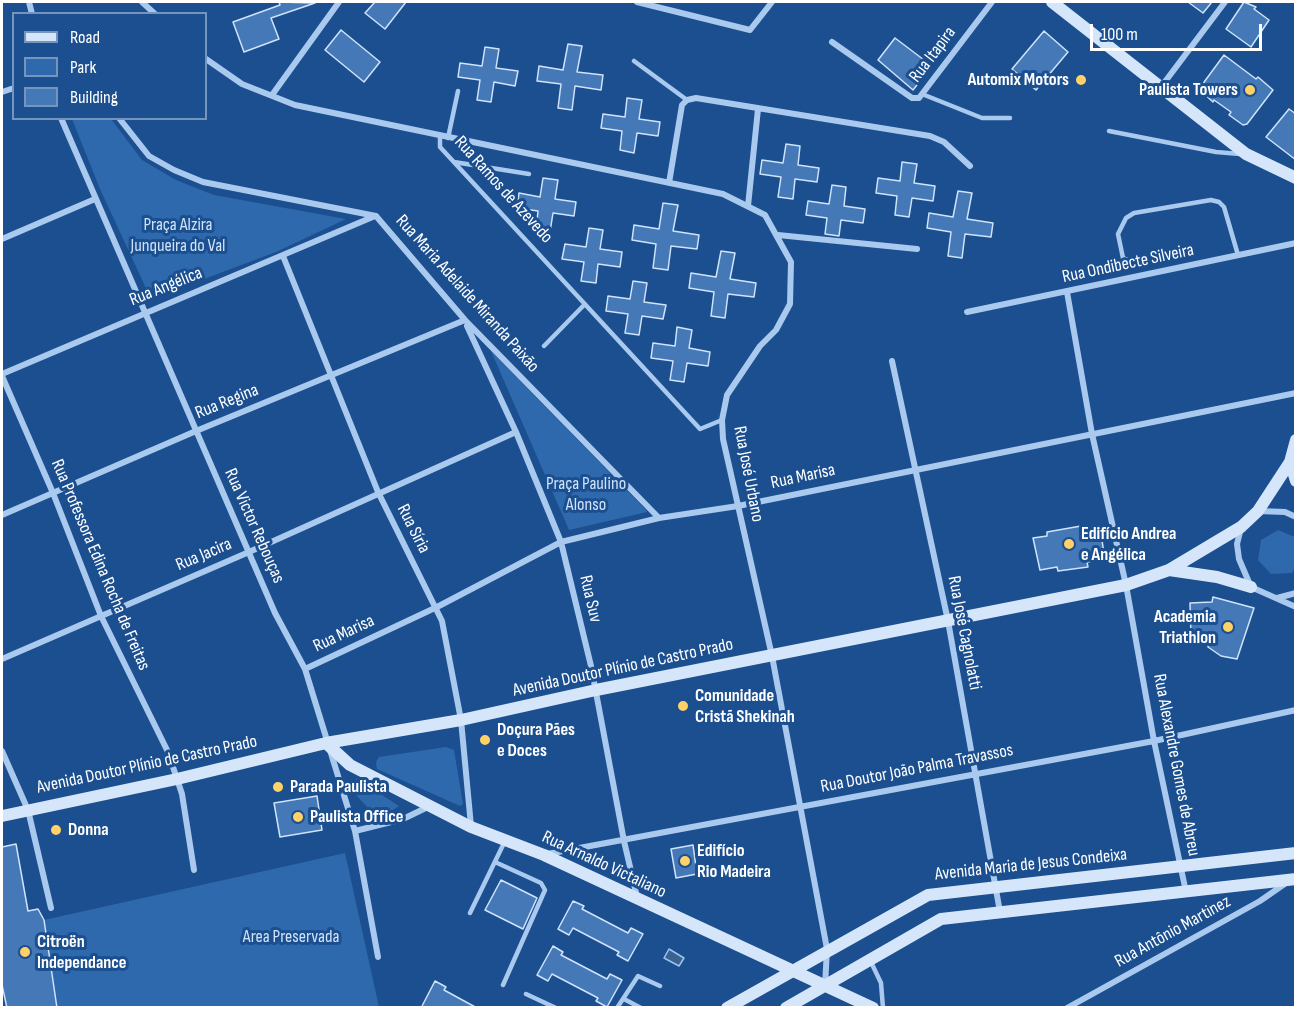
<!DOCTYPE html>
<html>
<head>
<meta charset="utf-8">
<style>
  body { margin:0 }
  #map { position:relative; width:1297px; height:1009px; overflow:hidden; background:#1b4f8f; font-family:"Sofia Sans Condensed",sans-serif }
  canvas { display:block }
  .frame { position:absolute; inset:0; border:3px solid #fff; pointer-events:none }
  .legend { position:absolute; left:12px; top:12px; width:195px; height:108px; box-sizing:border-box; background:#1b4f8f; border:2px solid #7695bc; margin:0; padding:8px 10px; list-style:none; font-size:18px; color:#fff }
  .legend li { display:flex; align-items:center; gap:12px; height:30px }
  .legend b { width:30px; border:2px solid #7695bc }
  .scale { position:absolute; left:1090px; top:24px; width:172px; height:27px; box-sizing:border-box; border:3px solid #fff; border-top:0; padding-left:8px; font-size:18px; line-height:21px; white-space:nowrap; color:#fff; -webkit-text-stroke:4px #1b4f8f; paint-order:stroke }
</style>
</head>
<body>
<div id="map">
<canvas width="1297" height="1009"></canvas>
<div class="frame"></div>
<ul class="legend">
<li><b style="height:8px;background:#d6e6fa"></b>Road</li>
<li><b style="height:16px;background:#2e69ad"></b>Park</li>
<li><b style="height:16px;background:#4478b7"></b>Building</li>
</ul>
<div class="scale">100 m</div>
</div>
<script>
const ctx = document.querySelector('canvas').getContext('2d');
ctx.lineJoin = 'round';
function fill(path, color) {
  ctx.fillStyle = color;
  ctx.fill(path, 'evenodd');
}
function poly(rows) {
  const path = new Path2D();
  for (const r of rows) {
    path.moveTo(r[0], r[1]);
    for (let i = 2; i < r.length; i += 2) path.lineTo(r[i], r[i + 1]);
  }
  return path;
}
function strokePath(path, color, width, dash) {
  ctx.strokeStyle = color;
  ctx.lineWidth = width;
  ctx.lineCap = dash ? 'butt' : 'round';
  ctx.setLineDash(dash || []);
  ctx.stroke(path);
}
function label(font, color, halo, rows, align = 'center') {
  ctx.font = font + ' "Sofia Sans Condensed",sans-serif';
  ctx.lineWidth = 6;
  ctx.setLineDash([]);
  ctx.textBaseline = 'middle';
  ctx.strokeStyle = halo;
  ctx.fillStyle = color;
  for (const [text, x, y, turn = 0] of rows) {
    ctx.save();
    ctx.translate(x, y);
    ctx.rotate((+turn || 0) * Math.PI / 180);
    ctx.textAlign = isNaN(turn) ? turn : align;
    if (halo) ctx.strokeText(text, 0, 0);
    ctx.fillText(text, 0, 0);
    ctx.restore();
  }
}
fill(poly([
  [72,119,111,119,142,160,176,180,214,195,346,219,276,252,151,299,100,189],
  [491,351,647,511,647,512,569,530],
  [1278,530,1295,537,1295,567,1292,573,1271,574,1258,560,1261,540],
  [446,747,454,750,463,804,460,806,377,769,376,762,379,757],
  [356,778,399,806,387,814,369,809,355,794],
  [345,853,379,1007,57,1007,44,920]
]), '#2e69ad');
const water = poly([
  [669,949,684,958,679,966,664,958,669,949]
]);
fill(water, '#3c6290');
strokePath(water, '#9cc4f0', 1.5);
const building = poly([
  [279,2,315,3,271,18,279,39,244,52,233,22,280,5,279,2],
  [375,2,406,2,385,29,365,13,375,2],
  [1188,2,1212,2,1203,13,1188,2],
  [1244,2,1256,7,1254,9,1269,20,1251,47,1226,29,1244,2],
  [341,30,380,62,364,82,325,50,341,30],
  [1044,31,1068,52,1036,90,1012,69,1044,31],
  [895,38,932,66,913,90,878,60,895,38],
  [568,44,582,46,577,72,603,75,601,90,575,86,572,110,558,108,561,84,537,81,539,66,563,70,568,44],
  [485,47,499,49,496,68,518,71,515,86,494,82,491,102,477,100,480,80,458,77,460,63,482,66,485,47],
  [1224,55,1256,79,1258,77,1273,90,1247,124,1243,125,1229,115,1231,112,1214,100,1213,102,1199,89,1224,55],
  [627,98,642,100,639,119,660,122,658,136,637,133,634,153,620,150,622,131,601,128,603,114,625,117,627,98],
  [1289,109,1296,114,1296,160,1266,137,1289,109],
  [786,144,800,146,798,165,819,168,817,182,795,179,793,199,778,197,781,177,760,174,762,160,783,163,786,144],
  [902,162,917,164,914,183,935,186,933,201,912,198,909,217,895,215,897,196,876,193,878,178,900,181,902,162],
  [543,178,558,180,555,199,576,202,574,216,553,213,550,232,536,230,538,211,517,208,519,193,540,197,543,178],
  [832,185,846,187,844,206,865,209,863,223,841,220,839,236,825,234,827,218,806,215,808,201,829,204,832,185],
  [958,191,972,193,967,219,993,223,991,237,965,234,962,258,948,256,951,232,927,228,929,213,953,217,958,191],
  [663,203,678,205,673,231,699,235,697,249,671,246,668,270,653,268,656,244,632,240,634,225,659,229,663,203],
  [589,228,603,230,600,249,622,252,620,267,598,264,596,283,581,281,584,262,562,259,565,244,586,247,589,228],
  [721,251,735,253,730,279,756,283,754,297,728,294,725,318,711,316,714,292,689,288,691,273,716,277,721,251],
  [633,281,647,283,644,302,666,305,663,319,642,316,639,335,625,333,628,314,606,311,608,296,630,299,633,281],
  [677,327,692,330,689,348,710,352,708,366,687,363,684,382,670,380,673,361,651,358,653,343,675,346,677,327],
  [1081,526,1082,530,1100,527,1105,560,1087,562,1088,567,1058,571,1057,567,1040,570,1033,538,1047,536,1047,532,1081,526],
  [1213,597,1254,608,1237,659,1221,656,1208,647,1209,638,1191,638,1190,603,1212,602,1213,597],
  [317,796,322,830,280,837,274,803,317,796],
  [16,844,28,911,38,909,44,920,57,1008,7,1008,2,985,2,847,16,844],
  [693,845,697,874,676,878,671,849,693,845],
  [501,880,537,898,523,929,485,910,501,880],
  [573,901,584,906,582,909,628,933,631,928,643,934,628,961,617,955,619,952,573,928,569,935,558,929,573,901],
  [553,946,563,952,561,955,607,979,610,974,622,980,607,1007,596,1001,598,998,552,974,548,981,537,975,553,946],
  [435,981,446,987,444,990,477,1008,421,1008,435,981]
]);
fill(building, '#4478b7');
strokePath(building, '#cfe3fa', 1.5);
strokePath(poly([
  [634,61,687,100],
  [922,94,982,118,1010,118],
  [1109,131,1216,152,1240,154],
  [440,136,440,147,700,429,722,420],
  [448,138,458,91],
  [454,162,529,174],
  [1173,254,1131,261,1123,258,1118,234,1126,218,1134,213,1211,200,1219,202,1224,207,1238,255],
  [544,346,585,304],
  [495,862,541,883,545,890,503,985],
  [470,913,504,843],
  [871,962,881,983,883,1008],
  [526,994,556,1008],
  [624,999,641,1008],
  [617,1008,638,976,660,986]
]), '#a9c9ee', 4.5);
strokePath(poly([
  [29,2,32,14],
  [142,2,155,14],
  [637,2,750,30,772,2],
  [832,42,912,98,919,98,992,2],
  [206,59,242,84,295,105,723,194,765,215,791,262,790,304,776,330,760,346,727,395,722,420,723,439,772,656,827,949,825,986],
  [1161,87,1225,2],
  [2,92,14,88],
  [272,95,339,2],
  [61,118,275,613,305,669,355,831,378,957],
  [119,118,149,156,174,170,203,182,376,216,465,320,659,518],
  [669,183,682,105,687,100,696,98,930,136,944,142,970,166],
  [748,206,758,109],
  [778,235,917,249],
  [2,239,95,199],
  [283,256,378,492,442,621,461,720,471,826],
  [1067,292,1092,434,1126,585,1154,741,1186,892],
  [967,312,1296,243],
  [467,326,516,432,561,542,591,666,624,841,637,897],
  [892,361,948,621,1000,912],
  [2,374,375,216],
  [2,376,53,493,101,616,168,752,182,794,194,870],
  [1258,511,1285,512,1296,517],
  [2,515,196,431,465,320],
  [1241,528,1237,544,1239,559,1251,587,1296,607],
  [1277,598,1296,593],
  [2,659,249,552,516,432],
  [305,669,437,607,561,542,659,518,738,506,1296,393],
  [2,751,28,810,51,908],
  [355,831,403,819,430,806],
  [547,854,1154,741,1296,710],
  [1067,1008,1260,901,1286,883]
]), '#a9c9ee', 6);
strokePath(poly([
  [1052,2,1246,154,1296,178],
  [1290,462,1296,481],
  [1169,570,1217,577,1251,587],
  [326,743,350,765,471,827,544,855,873,1008],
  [2,816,177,779,326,743,461,720,596,690,1126,585,1169,570,1241,527,1258,511,1290,462,1296,440],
  [727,1008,928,895,1296,853],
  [786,1008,941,919,1296,879]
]), '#d6e6fa', 12);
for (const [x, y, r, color] of [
  [1081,80,6,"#ffd166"],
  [1250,90,6,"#ffd166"],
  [1069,544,6,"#ffd166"],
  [1228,627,6,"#ffd166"],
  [683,706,6,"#ffd166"],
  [485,740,6,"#ffd166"],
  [278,787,6,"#ffd166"],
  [298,817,6,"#ffd166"],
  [56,830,6,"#ffd166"],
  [685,861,6,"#ffd166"],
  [25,952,6,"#ffd166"]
]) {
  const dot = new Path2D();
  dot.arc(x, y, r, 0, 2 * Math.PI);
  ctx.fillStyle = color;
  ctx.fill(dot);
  strokePath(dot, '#1b4f8f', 2);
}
label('18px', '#fff', '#1b4f8f', [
  ["Rua Itapira",933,55,-53],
  ["Rua Ramos de Azevedo",503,190,48],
  ["Rua Ondibecte Silveira",1128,264,-12],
  ["Rua Angélica",166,287,-22],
  ["Rua Maria Adelaide Miranda Paixão",467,294,48],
  ["Rua Regina",227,402,-22],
  ["Rua José Urbano",748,474,79],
  ["Rua Marisa",803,477,-12],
  ["Rua Victor Rebouças",254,526,66],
  ["Rua Síria",413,529,63],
  ["Rua Jacira",204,555,-23],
  ["Rua Professora Edina Rocha de Freitas",100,565,67],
  ["Rua Suv",590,599,77],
  ["Rua José Cagnolatti",964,633,79],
  ["Rua Marisa",344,634,-25],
  ["Avenida Doutor Plínio de Castro Prado",623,668,-12],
  ["Avenida Doutor Plínio de Castro Prado",147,765,-12],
  ["Rua Alexandre Gomes de Abreu",1176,765,79],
  ["Rua Doutor João Palma Travassos",917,769,-11],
  ["Rua Arnaldo Victaliano",604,865,25],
  ["Avenida Maria de Jesus Condeixa",1031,865,-6],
  ["Rua Antônio Martinez",1173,932,-29]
]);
label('bold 18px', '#fff', '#1b4f8f', [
  ["Automix Motors",1069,80,"right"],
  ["Paulista Towers",1238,90,"right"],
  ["Edifício Andrea",1081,534],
  ["e Angélica",1081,555],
  ["Academia",1216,617,"right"],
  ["Triathlon",1216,638,"right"],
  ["Comunidade",695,696],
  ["Cristã Shekinah",695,717],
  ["Doçura Pães",497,730],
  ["e Doces",497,751],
  ["Parada Paulista",290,787],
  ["Paulista Office",310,817],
  ["Donna",68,830],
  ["Edifício",697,851],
  ["Rio Madeira",697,872],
  ["Citroën",37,942],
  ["Independance",37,963]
], 'left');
label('18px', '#cfe3fa', '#1b4f8f', [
  ["Praça Alzira",178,225],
  ["Junqueira do Val",178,246],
  ["Praça Paulino",586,484],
  ["Alonso",586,505],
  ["Area Preservada",291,937]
]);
</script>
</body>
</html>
